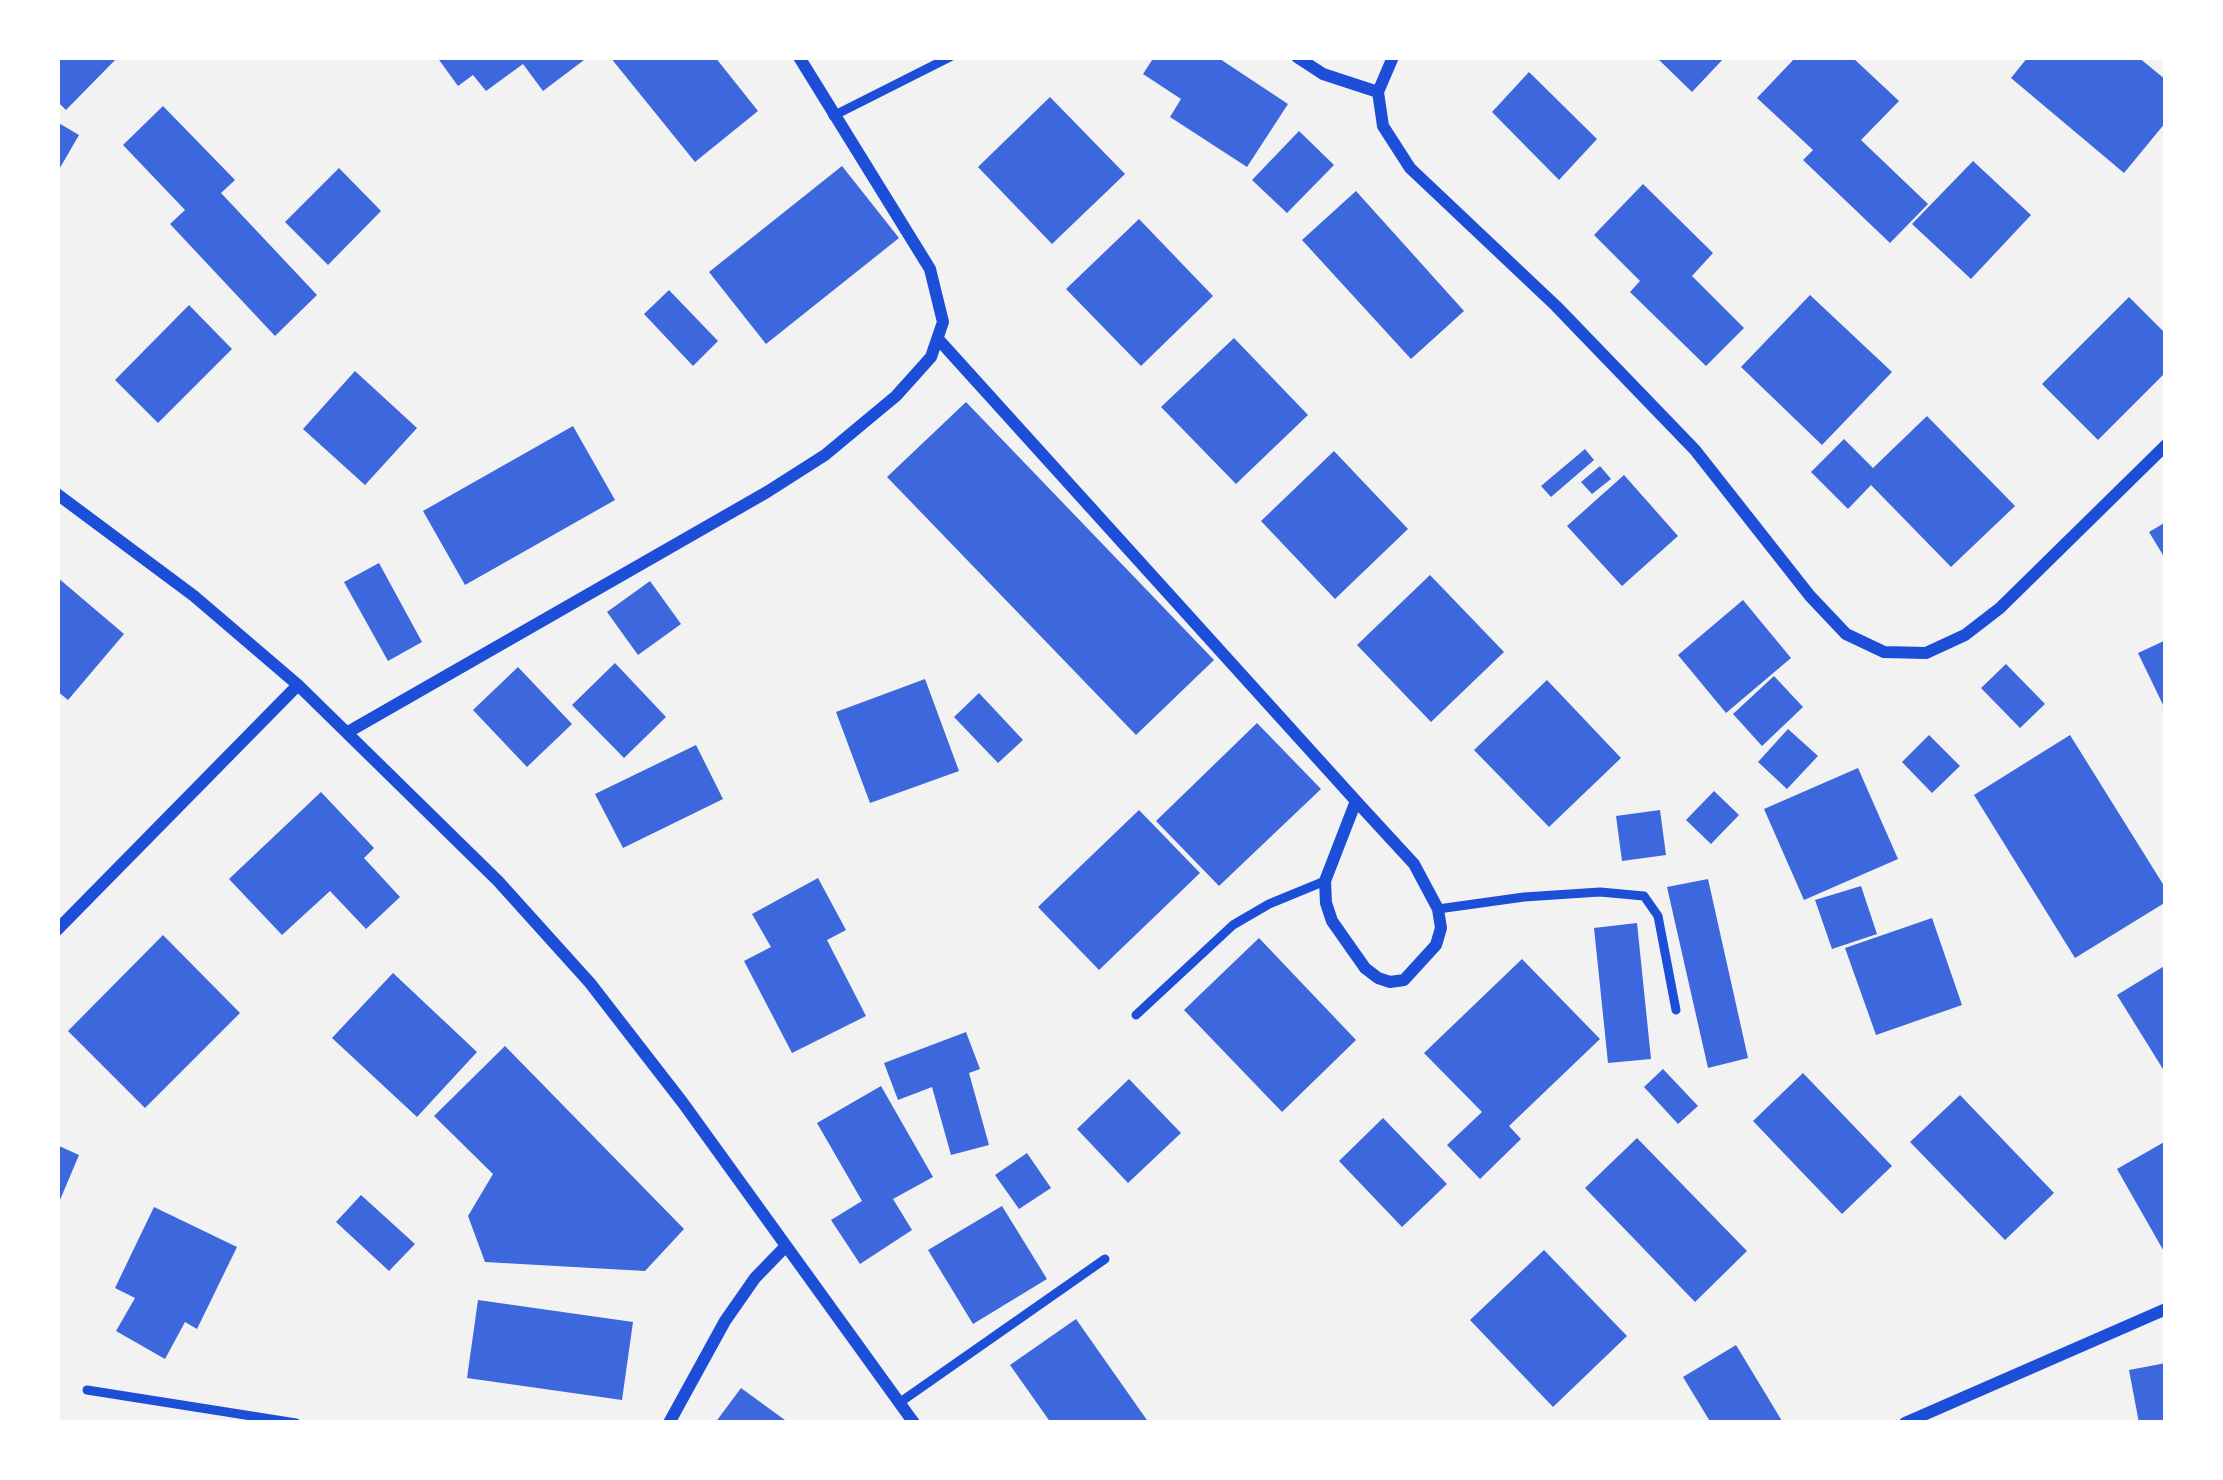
<!DOCTYPE html>
<html>
<head>
<meta charset="utf-8">
<style>
  body { margin:0 }
  #map { position:relative; width:2223px; height:1480px; overflow:hidden; background:#f2f2f2; font-family:Figtree,sans-serif }
  canvas { display:block }
  .frame { position:absolute; inset:0; border:60px solid #fff; pointer-events:none }
</style>
</head>
<body>
<div id="map">
<canvas width="2223" height="1480"></canvas>
<div class="frame"></div>
</div>
<script>
const ctx = document.querySelector('canvas').getContext('2d');
ctx.lineJoin = 'round';
function fill(path, color) {
  ctx.fillStyle = color;
  ctx.fill(path, 'evenodd');
}
function poly(rows) {
  const path = new Path2D();
  for (const r of rows) {
    path.moveTo(r[0], r[1]);
    for (let i = 2; i < r.length; i += 2) path.lineTo(r[i], r[i + 1]);
  }
  return path;
}
function strokePath(path, color, width, dash) {
  ctx.strokeStyle = color;
  ctx.lineWidth = width;
  ctx.lineCap = dash ? 'butt' : 'round';
  ctx.setLineDash(dash || []);
  ctx.stroke(path);
}
fill(poly([
  [57,57,118,57,66,110,57,101],
  [437,57,588,57,543,91,523,64,486,91,473,75,458,86],
  [610,57,715,57,758,111,695,162],
  [1154,57,1217,57,1288,104,1247,167,1170,117,1181,99,1143,74],
  [1656,57,1725,57,1692,92],
  [1796,57,1852,57,1899,101,1861,140,1928,204,1890,243,1803,160,1813,150,1757,98],
  [2028,57,2138,57,2166,80,2166,122,2124,173,2011,78],
  [1529,72,1597,139,1559,180,1492,112],
  [1050,97,1125,174,1052,244,978,167],
  [163,106,235,180,221,193,317,295,275,336,170,224,185,210,123,145],
  [57,122,79,135,57,173],
  [1299,131,1334,165,1287,213,1252,180],
  [1973,161,2031,215,1971,279,1912,224],
  [842,166,899,238,766,344,709,272],
  [339,168,381,211,328,265,285,222],
  [1643,184,1713,253,1692,276,1744,328,1706,366,1630,292,1640,281,1594,235],
  [1356,191,1464,311,1411,359,1302,240],
  [1139,219,1213,296,1141,366,1066,289],
  [669,290,718,341,693,366,644,314],
  [1810,295,1892,372,1822,445,1741,367],
  [2129,297,2166,334,2166,372,2098,440,2042,384],
  [189,305,232,349,158,423,115,380],
  [1234,338,1308,415,1236,484,1161,407],
  [355,371,417,428,365,485,303,429],
  [966,402,1214,660,1136,735,887,477],
  [1927,416,2015,506,1951,567,1871,485,1848,509,1811,472,1844,439,1873,468],
  [573,426,615,500,465,585,423,511],
  [1585,449,1594,460,1551,497,1541,486],
  [1334,451,1408,529,1335,599,1261,521],
  [1600,466,1611,479,1592,494,1581,482],
  [1624,475,1678,536,1622,586,1567,526],
  [2166,522,2166,560,2149,532],
  [379,563,422,642,388,661,344,582],
  [1430,575,1504,652,1431,722,1357,645],
  [57,577,124,634,68,700,57,691],
  [650,581,681,624,638,655,607,612],
  [1743,600,1791,658,1726,713,1678,655],
  [2166,640,2166,711,2138,653],
  [615,663,666,717,624,758,572,705],
  [2006,664,2045,704,2020,728,1981,688],
  [518,667,572,724,527,767,473,710],
  [1774,676,1803,707,1762,746,1733,714],
  [925,679,959,771,870,803,836,712],
  [1547,680,1621,758,1549,827,1474,750],
  [979,693,1023,740,998,763,954,717],
  [1257,723,1321,789,1219,886,1156,821],
  [1788,729,1818,756,1787,789,1758,762],
  [1929,735,1960,766,1932,793,1902,762],
  [2070,735,2166,889,2166,902,2075,958,1974,795],
  [696,745,723,799,623,848,595,794],
  [1858,768,1898,859,1804,900,1764,809],
  [1714,791,1739,815,1711,844,1686,820],
  [321,792,374,848,364,858,400,897,366,929,330,891,282,935,229,879],
  [1139,810,1200,873,1099,970,1038,907],
  [1660,810,1666,855,1622,861,1616,816],
  [818,878,846,930,827,940,866,1016,792,1053,744,961,771,947,752,914],
  [1708,879,1748,1058,1708,1068,1667,887],
  [1861,886,1877,934,1832,949,1815,900],
  [1932,918,1962,1005,1876,1035,1845,948],
  [1637,923,1651,1059,1608,1063,1594,928],
  [163,935,240,1013,145,1108,68,1031],
  [1259,938,1356,1040,1282,1112,1184,1010],
  [1522,959,1600,1039,1509,1126,1521,1139,1480,1179,1447,1145,1482,1112,1424,1053],
  [2166,965,2166,1074,2117,995],
  [393,973,477,1052,417,1117,332,1038],
  [966,1032,980,1069,969,1073,989,1145,951,1155,932,1087,898,1100,884,1063],
  [505,1046,684,1229,645,1271,485,1262,468,1216,493,1174,434,1116],
  [1663,1069,1698,1106,1678,1124,1644,1087],
  [1803,1073,1892,1166,1842,1214,1753,1121],
  [1129,1079,1181,1133,1128,1183,1077,1129],
  [881,1086,933,1177,893,1199,912,1230,860,1264,831,1220,862,1201,817,1123],
  [1960,1095,2054,1193,2005,1240,1910,1142],
  [1383,1118,1447,1184,1402,1227,1339,1161],
  [1637,1138,1747,1251,1695,1302,1585,1188],
  [2166,1141,2166,1255,2117,1169],
  [57,1145,79,1155,57,1207],
  [1027,1153,1051,1188,1019,1209,995,1175],
  [361,1195,415,1244,389,1271,336,1222],
  [1002,1206,1047,1279,973,1324,928,1250],
  [154,1207,237,1247,197,1329,185,1322,165,1359,116,1331,135,1298,115,1288],
  [1544,1250,1627,1336,1553,1407,1470,1320],
  [478,1300,633,1322,622,1400,467,1378],
  [1076,1319,1149,1423,1051,1423,1010,1365],
  [1736,1345,1782,1421,1778,1423,1711,1423,1683,1377],
  [2166,1363,2166,1423,2139,1423,2129,1370],
  [741,1388,789,1423,715,1423]
]), '#3d67dc');
strokePath(poly([
  [833,116,950,57],
  [1438,909,1524,897,1600,892,1644,896,1658,916,1676,1010],
  [1136,1015,1233,925,1269,904,1325,881],
  [87,1390,296,1423],
  [899,1403,1105,1259]
]), '#1d4ed8', 9);
strokePath(poly([
  [1297,57,1323,74,1378,92],
  [1393,57,1378,92,1383,126,1410,168,1556,306,1695,450,1810,596,1846,634,1884,652,1926,653,1965,635,2000,608,2166,445],
  [939,340,1356,801,1325,881,1326,903,1332,921,1365,968,1378,978,1390,982,1404,980,1436,945,1441,928,1438,909,1414,864,1356,801],
  [57,494,194,596,298,685,498,881,590,983,683,1103,914,1423],
  [348,732,767,492,825,455,896,396,931,357,943,322,930,269,799,57],
  [57,930,298,685],
  [669,1423,725,1321,755,1278,786,1246],
  [1905,1423,2166,1309]
]), '#1d4ed8', 12);
</script>
</body>
</html>
